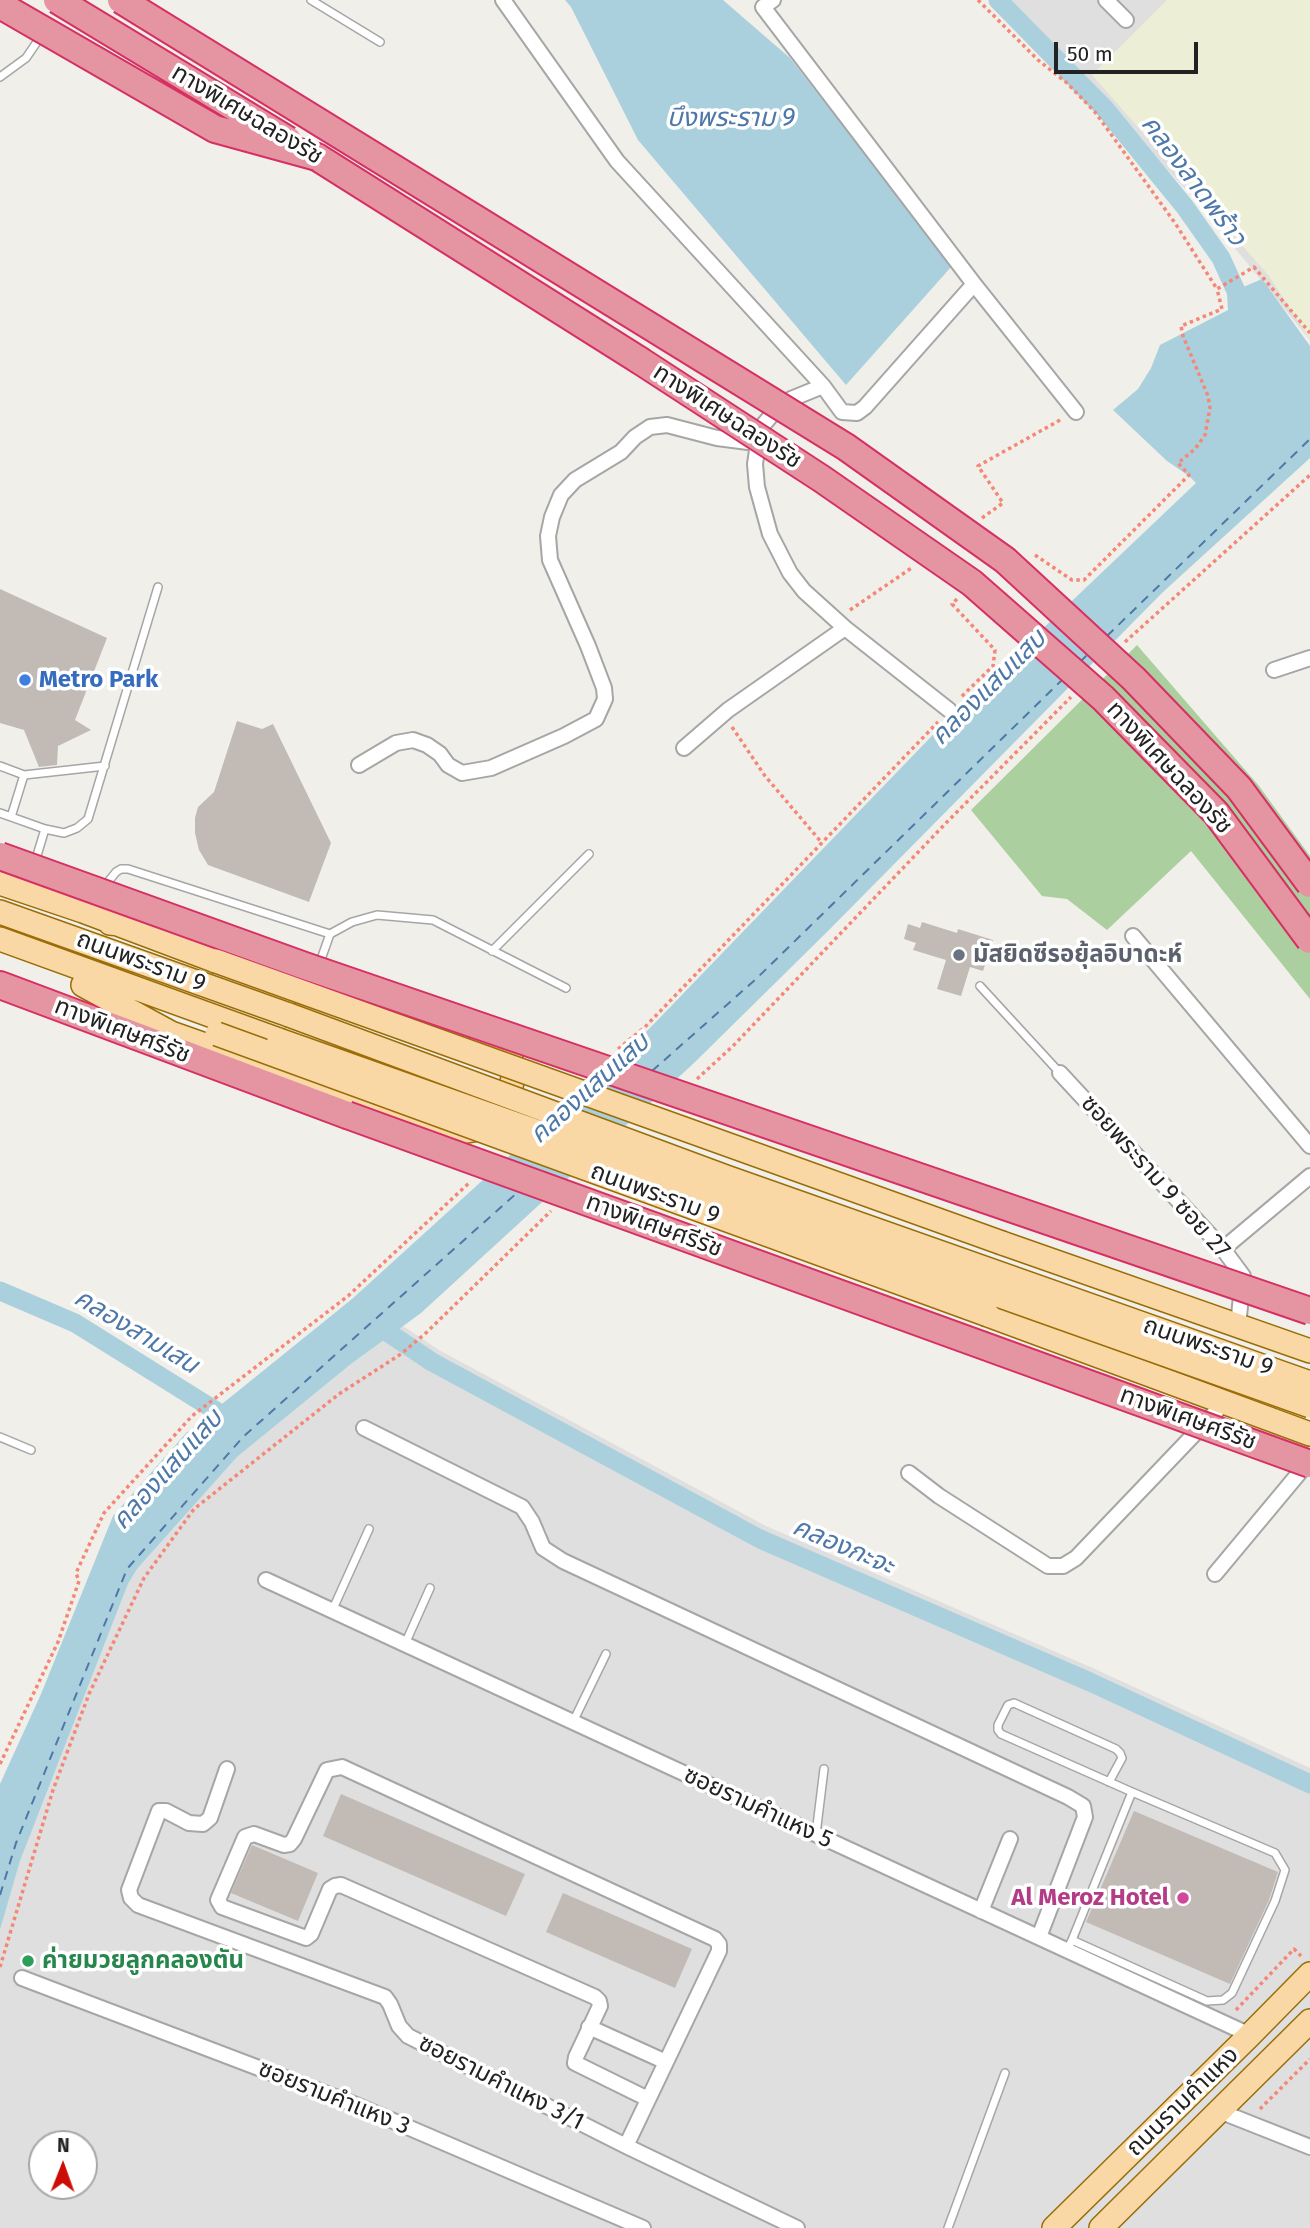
<!DOCTYPE html>
<html>
<head>
<meta charset="utf-8">
<style>
  body { margin:0 }
  #map { position:relative; width:1310px; height:2228px; overflow:hidden; background:#f1efe9; font-family:"Fira Sans",sans-serif }
  canvas { display:block }
  .north { position:absolute; left:28px; top:2130px; width:70px; height:70px; box-sizing:border-box; background:#fff; border:2px solid #a7a7a7; border-radius:50%; rotate:1deg; font-size:19px; font-weight:700; line-height:28px; text-align:center; color:#222 }
  .north::after { content:''; display:block; margin:auto; width:24px; height:32px; background:#cc0d07; clip-path:polygon(50% 0,100% 100%,50% 72%,0 100%) }
  .scale { position:absolute; left:1054px; top:42px; width:144px; height:32px; box-sizing:border-box; border:4px solid #222; border-top:0; padding-left:9px; font-size:21px; line-height:24px; white-space:nowrap; color:#222; -webkit-text-stroke:5px #fff; paint-order:stroke }
</style>
</head>
<body>
<div id="map">
<canvas width="1310" height="2228"></canvas>
<div class="north">N</div>
<div class="scale">50 m</div>
</div>
<script>
const ctx = document.querySelector('canvas').getContext('2d');
ctx.lineJoin = 'round';
function fill(path, color) {
  ctx.fillStyle = color;
  ctx.fill(path, 'evenodd');
}
function poly(rows) {
  const path = new Path2D();
  for (const r of rows) {
    path.moveTo(r[0], r[1]);
    for (let i = 2; i < r.length; i += 2) path.lineTo(r[i], r[i + 1]);
  }
  return path;
}
function strokePath(path, color, width, dash) {
  ctx.strokeStyle = color;
  ctx.lineWidth = width;
  ctx.lineCap = dash ? 'butt' : 'round';
  ctx.setLineDash(dash || []);
  ctx.stroke(path);
}
function label(font, color, halo, rows, align = 'center') {
  ctx.font = font + ' "Fira Sans","Noto Sans Thai",sans-serif';
  ctx.lineWidth = 7;
  ctx.setLineDash([]);
  ctx.textBaseline = 'middle';
  ctx.strokeStyle = halo;
  ctx.fillStyle = color;
  for (const [text, x, y, turn = 0] of rows) {
    ctx.save();
    ctx.translate(x, y);
    ctx.rotate((+turn || 0) * Math.PI / 180);
    ctx.textAlign = isNaN(turn) ? turn : align;
    if (halo) ctx.strokeText(text, 0, 0);
    ctx.fillText(text, 0, 0);
    ctx.restore();
  }
}
fill(poly([
  [1006,0,1310,0,1310,340,1193,197],
  [403,1326,439,1350,766,1526,1095,1669,1310,1768,1310,2228,0,2228,0,1930,20,1861,128,1584,137,1569,237,1457,351,1364],
  [42,2144,84,2144,84,2186,42,2186]
]), '#dfdfdf');
fill(poly([
  [1167,0,1310,0,1310,339,1269,276,1092,75]
]), '#ecefd5');
fill(poly([
  [1137,645,1259,786,1310,856,1310,999,1191,851,1107,930,1067,899,1042,896,971,810]
]), '#accf9f');
fill(poly([
  [565,0,723,0,790,58,952,266,846,385,638,140,571,7],
  [1262,279,1310,346,1310,458,1163,592,827,932,693,1064,421,1313,351,1364,237,1457,137,1569,128,1584,20,1861,0,1930,0,1784,41,1694,113,1516,186,1433,352,1299,649,1029,953,714,1196,483,1189,476,1167,461,1113,410,1138,389,1151,368,1160,345,1228,310,1227,294]
]), '#abd0dd');
strokePath(poly([
  [998,0,1106,110,1185,207,1221,258,1246,313],
  [0,1291,75,1323,237,1424],
  [374,1323,432,1362,760,1539,1090,1682,1310,1784]
]), '#abd0dd', 19);
strokePath(poly([
  [1107,636,1310,439],
  [1080,662,1088,654],
  [652,1071,756,979,1063,679],
  [0,1895,16,1843,127,1569,243,1437,518,1192]
]), '#4d78a7', 2, [9, 7]);
fill(poly([
  [0,589,107,638,75,720,91,730,58,746,57,765,39,767,24,730,0,723],
  [237,721,262,729,273,724,331,843,309,902,208,865,199,850,195,833,195,818,198,807,214,792],
  [922,922,957,933,958,929,993,940,983,971,970,967,961,996,937,989,946,960,913,950,916,943,904,939,908,924,920,928],
  [341,1794,525,1874,506,1916,323,1836],
  [1134,1811,1278,1872,1269,1900,1230,1984,1086,1922],
  [252,1845,318,1873,298,1921,231,1893],
  [563,1893,692,1949,675,1988,546,1932]
]), '#c2bbb5');
const lane = poly([
  [311,0,380,42],
  [0,77,26,58,41,36],
  [0,766,24,775,105,766],
  [0,813,45,829,64,833,77,828,88,819,158,587],
  [11,817,24,775],
  [35,862,45,829],
  [104,887,116,872,121,869,128,869,330,934],
  [492,951,589,854],
  [319,965,330,934,352,922,377,915,433,920,566,988],
  [980,986,1060,1073],
  [0,1437,31,1450],
  [332,1611,369,1529],
  [405,1644,430,1588],
  [573,1722,606,1654],
  [816,1834,824,1769],
  [1072,1940,1132,1792],
  [1067,1950,1072,1940,1207,2001,1223,2000,1232,1993,1275,1901,1285,1870,1275,1853,1132,1792,1001,1734,998,1730,998,1725,1008,1705,1014,1703,1116,1749,1120,1753,1122,1758,1109,1782],
  [948,2228,1005,2073]
]);
const street = poly([
  [503,0,617,161,823,386,842,412,857,413,865,407,974,284],
  [773,0,763,7,974,284,1076,412],
  [1106,0,1126,20],
  [823,386,791,399,775,411,764,424,759,436,755,464,757,487,770,534,790,573,804,591,845,628,949,710],
  [1274,670,1310,658],
  [684,748,728,710,845,628],
  [359,765,396,743,413,740,427,745,440,754,448,765,462,773,491,768,564,736,596,719,605,699,604,688,588,646,550,560,548,536,552,517,561,495,575,480,621,452,635,437,650,427,667,425,717,438,756,443],
  [1133,936,1310,1146],
  [1060,1073,1223,1249,1243,1276,1238,1326],
  [1223,1249,1310,1176],
  [364,1428,522,1507,532,1522,543,1548,563,1561,1068,1797,1083,1806,1085,1817,1039,1937],
  [909,1473,939,1496,1048,1566,1063,1566,1076,1558,1225,1402],
  [1215,1574,1310,1460],
  [266,1580,1250,2035],
  [227,1769,210,1818,203,1824,189,1823,166,1811,159,1811,129,1890,131,1898,138,1905,385,1997,390,2004,399,2026,408,2036,626,2146,797,2228],
  [981,1911,1010,1839],
  [22,1978,356,2105,643,2228],
  [589,2027,666,2062],
  [1219,2111,1310,2147],
  [626,2146,719,1951,719,1944,715,1939,342,1767,327,1770,294,1839,290,1844,284,1845,254,1834,245,1837,218,1900,222,1907,306,1938,311,1934,330,1889,335,1886,341,1885,595,1997,599,2001,600,2006,576,2057,575,2063,648,2099]
]);
const primary = poly([
  [0,883,83,911,216,961],
  [0,912,289,1015],
  [110,923,194,932],
  [0,939,279,1040],
  [83,985,171,1033,455,1133,491,1127,506,1107,513,1078,510,1053,494,1038,480,1033],
  [1002,1243,1310,1351],
  [988,1315,1310,1434],
  [1054,2228,1250,2035,1310,1974],
  [1101,2228,1310,2021]
]);
const highway = poly([
  [317,157,639,360],
  [0,985,347,1115]
]);
strokePath(lane, '#a6a6a6', 10);
strokePath(street, '#a6a6a6', 18);
strokePath(primary, '#9a6d06', 26);
strokePath(highway, '#d62f64', 30);
strokePath(poly([
  [978,0,1038,60,1067,83,1095,112,1175,223,1217,289],
  [982,518,1003,503,978,466,1062,419],
  [1035,555,1072,580,1084,580,1189,475,1178,463,1195,449,1205,435,1210,408,1208,396,1183,336,1181,326,1222,309,1217,289,1254,267,1310,333],
  [957,599,952,604,995,650,993,666,960,698],
  [850,610,913,567],
  [1125,642,1310,475],
  [732,727,765,776,822,843],
  [618,1049,645,1027,938,722],
  [697,1079,733,1046,946,823,1071,697],
  [0,1764,58,1642,79,1581,76,1573,104,1513,192,1416,348,1296,469,1183],
  [0,1967,53,1790,89,1694,144,1578,194,1509,339,1394,401,1354,427,1332,551,1211],
  [1236,2010,1294,1949,1301,1956],
  [1260,2109,1310,2059]
]), '#f58776', 3.5, [3.5, 3.5]);
strokePath(lane, '#fff', 7);
strokePath(street, '#fff', 14);
strokePath(primary, '#f9d8a6', 23);
strokePath(highway, '#e594a1', 26);
const primaryBridge = poly([
  [216,961,1002,1243],
  [289,1015,726,1177,1310,1383],
  [217,1034,988,1315],
  [279,1040,1310,1406]
]);
const highwayBridge = poly([
  [57,0,288,140],
  [121,0,846,447,1005,560,1134,679,1239,788,1310,884],
  [0,5,215,129,317,157],
  [639,360,822,479,972,583,1103,698,1216,813,1310,940],
  [0,856,305,966,1310,1311],
  [347,1115,1310,1464]
]);
strokePath(primaryBridge, '#9a6d06', 26, []);
strokePath(highwayBridge, '#d62f64', 30, []);
strokePath(primaryBridge, '#f9d8a6', 23);
strokePath(highwayBridge, '#e594a1', 26);
for (const [x, y, r, color] of [
  [25,680,7,"#3f7fe0"],
  [959,955,7,"#6b7280"],
  [1183,1898,7,"#d1479c"],
  [28,1961,7,"#2e9e5b"]
]) {
  const dot = new Path2D();
  dot.arc(x, y, r, 0, 2 * Math.PI);
  ctx.fillStyle = color;
  ctx.fill(dot);
  strokePath(dot, '#fff', 2.5);
}
label('24px', '#222', '#fff', [
  ["ทางพิเศษฉลองรัช",247,115,31],
  ["ทางพิเศษฉลองรัช",727,417,33],
  ["ทางพิเศษฉลองรัช",1169,768,47],
  ["ถนนพระราม 9",141,962,20],
  ["ทางพิเศษศรีรัช",122,1031,21],
  ["ซอยพระราม 9 ซอย 27",1155,1177,48],
  ["ถนนพระราม 9",655,1194,20],
  ["ทางพิเศษศรีรัช",654,1226,20],
  ["ถนนพระราม 9",1208,1347,19],
  ["ทางพิเศษศรีรัช",1188,1419,20],
  ["ซอยรามคำแหง 5",758,1808,25],
  ["ซอยรามคำแหง 3/1",501,2083,27],
  ["ซอยรามคำแหง 3",334,2098,22],
  ["ถนนรามคำแหง",1183,2102,-44]
]);
label('bold 24px', '#366cbe', '#fff', [
  ["Metro Park",39,680]
], 'left');
label('bold 24px', '#5b616d', '#fff', [
  ["มัสยิดซีรอยุ้ลอิบาดะห์",973,955]
], 'left');
label('bold 24px', '#b23c85', '#fff', [
  ["Al Meroz Hotel",1169,1898]
], 'right');
label('bold 24px', '#27864d', '#fff', [
  ["ค่ายมวยลูกคลองตัน",42,1961]
], 'left');
label('italic 26px', '#4d78a7', '#fff', [
  ["บึงพระราม 9",731,119],
  ["คลองลาดพร้าว",1193,181,53],
  ["คลองแสนแสบ",989,688,-45],
  ["คลองแสนแสบ",590,1089,-42],
  ["คลองสามเสน",136,1332,31],
  ["คลองแสนแสบ",168,1470,-48],
  ["คลองกะจะ",843,1547,23]
]);
</script>
</body>
</html>
